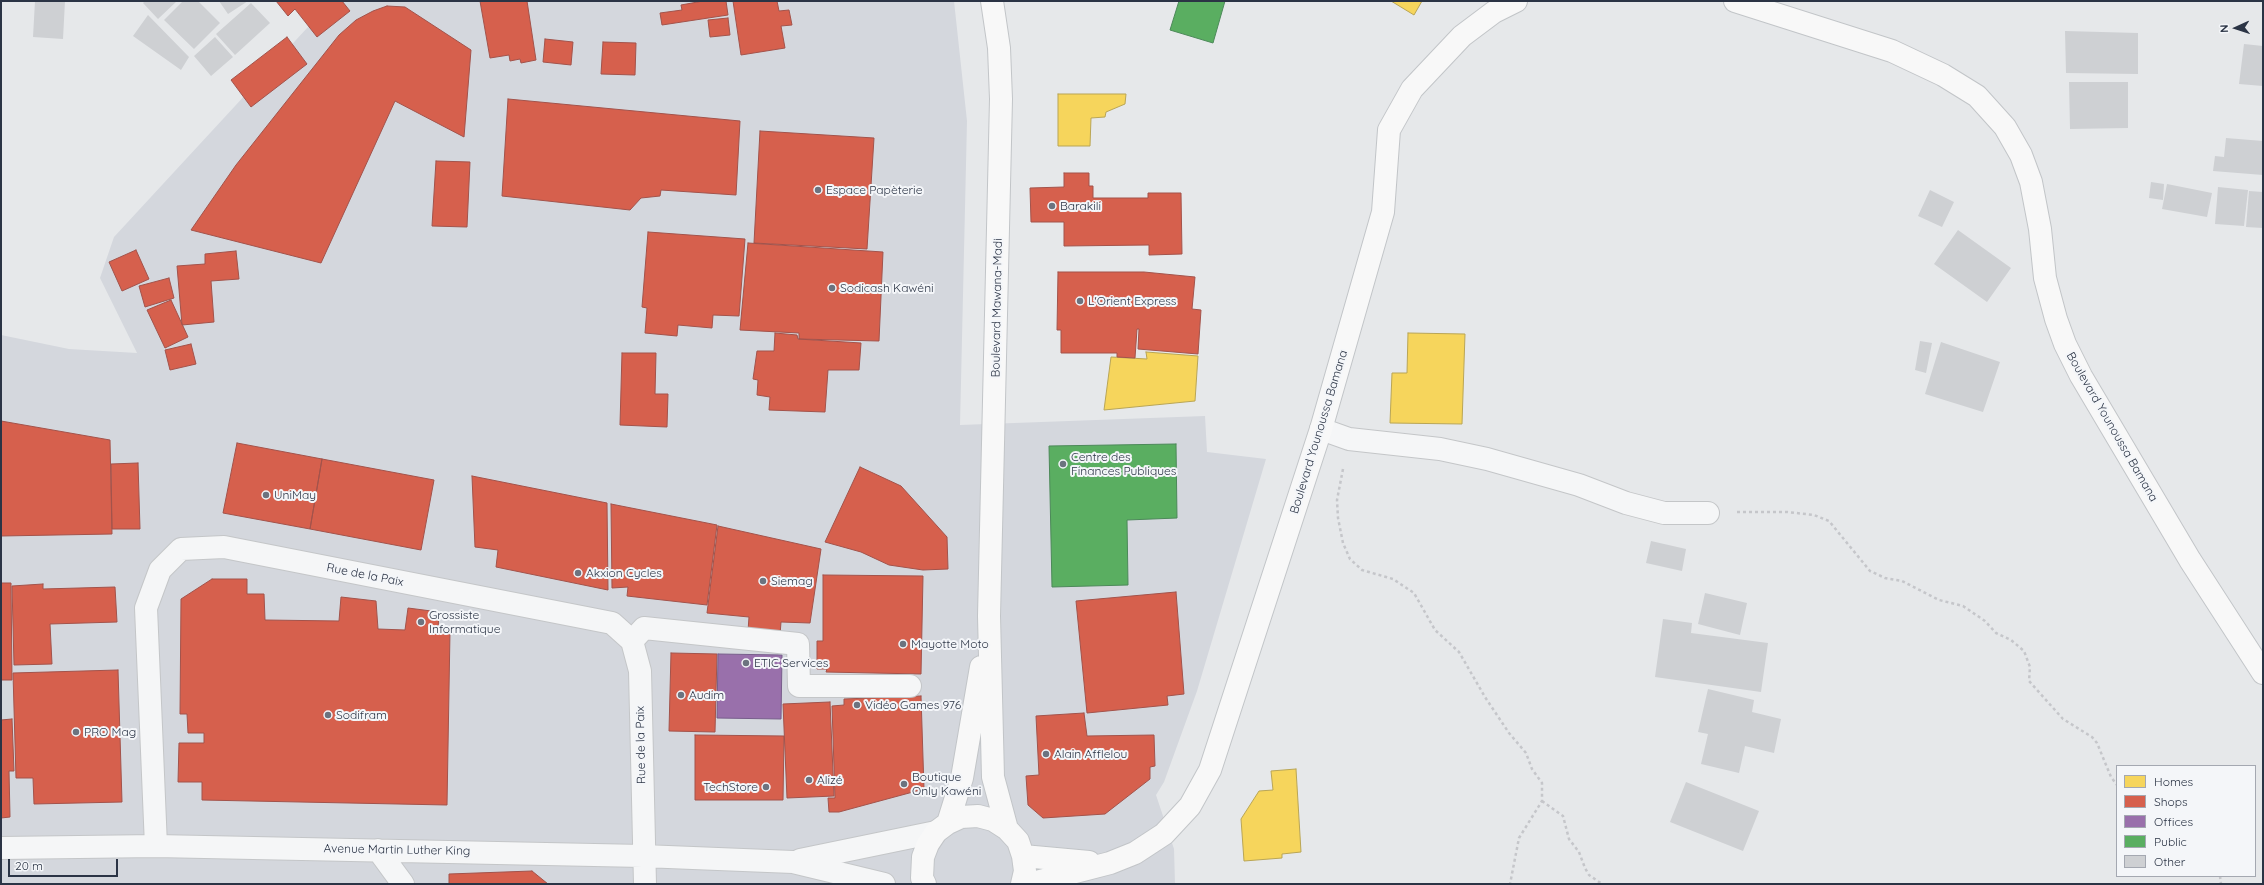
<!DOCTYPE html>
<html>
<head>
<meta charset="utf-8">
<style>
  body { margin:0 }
  #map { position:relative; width:2264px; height:885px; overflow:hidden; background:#e6e8ea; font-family:Quicksand,sans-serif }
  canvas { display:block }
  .frame { position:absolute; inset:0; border:2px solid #2b3445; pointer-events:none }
  .legend { position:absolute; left:2116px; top:765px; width:140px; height:112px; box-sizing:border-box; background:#f4f6f9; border:1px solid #a4a8b1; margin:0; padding:5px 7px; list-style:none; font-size:12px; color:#2b3445 }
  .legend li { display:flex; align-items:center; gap:8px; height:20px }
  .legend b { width:20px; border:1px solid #a4a8b1 }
  .north { position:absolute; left:2216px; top:8px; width:40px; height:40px; -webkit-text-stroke:3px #f4f6f9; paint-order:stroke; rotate:267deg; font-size:11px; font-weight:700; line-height:16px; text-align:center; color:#2b3445 }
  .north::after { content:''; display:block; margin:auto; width:14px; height:18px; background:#2b3445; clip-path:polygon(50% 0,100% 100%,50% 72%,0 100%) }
  .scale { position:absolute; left:8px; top:859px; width:110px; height:18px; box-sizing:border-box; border:2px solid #2b3445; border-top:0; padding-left:5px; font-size:12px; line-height:14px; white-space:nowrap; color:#2b3445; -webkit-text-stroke:3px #f4f6f9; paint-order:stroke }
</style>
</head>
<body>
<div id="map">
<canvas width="2264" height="885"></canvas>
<div class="frame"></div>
<ul class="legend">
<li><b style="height:11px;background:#f6d55c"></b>Homes</li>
<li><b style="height:11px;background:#d6604d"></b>Shops</li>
<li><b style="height:11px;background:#9970ab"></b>Offices</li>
<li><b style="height:11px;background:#5aae61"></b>Public</li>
<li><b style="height:11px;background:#ced0d3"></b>Other</li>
</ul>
<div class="north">N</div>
<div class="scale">20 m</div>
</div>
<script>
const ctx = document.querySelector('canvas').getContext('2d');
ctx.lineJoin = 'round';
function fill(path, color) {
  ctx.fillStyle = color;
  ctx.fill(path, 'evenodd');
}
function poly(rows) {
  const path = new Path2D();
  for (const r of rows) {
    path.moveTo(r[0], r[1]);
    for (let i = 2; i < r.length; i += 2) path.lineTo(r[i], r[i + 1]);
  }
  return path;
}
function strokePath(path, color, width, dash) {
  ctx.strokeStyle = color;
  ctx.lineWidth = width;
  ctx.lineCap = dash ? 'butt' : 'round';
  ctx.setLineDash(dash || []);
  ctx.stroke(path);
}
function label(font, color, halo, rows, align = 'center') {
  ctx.font = font + ' Quicksand,sans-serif';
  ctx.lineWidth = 4;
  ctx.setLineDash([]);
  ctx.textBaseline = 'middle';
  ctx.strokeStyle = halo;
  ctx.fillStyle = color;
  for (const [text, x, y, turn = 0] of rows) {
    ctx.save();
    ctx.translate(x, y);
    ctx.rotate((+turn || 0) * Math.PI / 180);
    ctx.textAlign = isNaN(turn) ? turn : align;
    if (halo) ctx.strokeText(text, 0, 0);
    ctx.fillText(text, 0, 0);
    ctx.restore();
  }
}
fill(poly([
  [332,1,954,1,967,121,960,425,1205,416,1207,452,1266,459,1197,691,1164,782,1156,795,1174,849,1175,884,1,884,1,335,69,349,137,353,100,278,114,237]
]), '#d4d7dd');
const homes = poly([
  [1391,1,1422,1,1414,15,1391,1],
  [1058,94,1126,94,1125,104,1106,112,1105,117,1091,118,1090,146,1058,146,1058,94],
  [1408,333,1465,334,1462,424,1390,423,1392,373,1407,373,1408,333],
  [1146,352,1198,356,1195,401,1104,410,1111,357,1147,359,1146,352],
  [1296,769,1301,852,1282,854,1282,858,1244,861,1241,819,1259,791,1273,790,1271,771,1296,769]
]);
fill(homes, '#f6d55c');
strokePath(homes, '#b9a555', 1);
const shops = poly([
  [276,1,342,1,350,11,317,37,295,9,288,16,276,1],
  [480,1,527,1,536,60,521,63,520,59,510,61,509,55,490,58,480,1],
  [726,1,728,15,662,25,660,13,682,10,681,5,703,1,726,1],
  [733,1,777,1,779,11,789,10,792,25,781,26,785,48,741,55,733,1],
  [387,6,405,7,471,50,464,137,395,101,321,263,191,230,236,165,339,35,356,20,373,11,387,6],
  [728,18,730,35,710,37,708,20,728,18],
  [287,37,307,64,251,107,231,80,287,37],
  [545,39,573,42,571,65,543,62,545,39],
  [603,42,636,43,635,75,601,74,603,42],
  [508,99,740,121,736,195,661,190,660,196,641,198,630,210,502,196,508,99],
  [760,131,874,138,867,249,754,243,760,131],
  [436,161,470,162,467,227,432,226,436,161],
  [1064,173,1089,173,1089,186,1093,186,1093,198,1148,198,1148,193,1181,193,1182,254,1149,255,1149,245,1064,246,1064,222,1031,222,1030,188,1064,187,1064,173],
  [648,232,745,239,739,316,713,315,712,328,678,325,677,336,645,333,647,308,642,307,648,232],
  [748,243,883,252,879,341,799,339,799,333,740,330,748,243],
  [136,250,149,279,122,291,109,262,136,250],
  [236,251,239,279,211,281,214,322,182,325,177,266,205,264,205,254,236,251],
  [1058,272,1144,272,1195,277,1192,309,1201,310,1198,354,1138,349,1139,329,1137,329,1135,358,1117,357,1117,353,1061,353,1061,330,1057,330,1058,272],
  [169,278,174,298,145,307,139,286,169,278],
  [171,300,188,337,165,348,147,310,171,300],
  [775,333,797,335,798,339,861,343,859,370,828,370,825,412,769,410,770,397,757,395,758,380,753,379,757,351,774,351,775,333],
  [191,344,196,364,170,370,165,350,191,344],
  [622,353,656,353,655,394,668,394,667,427,620,425,622,353],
  [1,421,110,440,112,534,1,536,1,421],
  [237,443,322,459,310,529,223,513,237,443],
  [322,459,434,480,421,550,310,529,322,459],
  [138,463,140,529,112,529,111,464,138,463],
  [860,467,901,486,947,537,948,569,923,570,889,565,861,552,825,542,860,467],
  [472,476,607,503,608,590,496,567,498,550,475,547,472,476],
  [611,504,717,525,707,605,627,596,628,587,612,588,611,504],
  [718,526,821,549,810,623,781,622,780,635,748,631,749,617,707,613,718,526],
  [823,575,923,576,921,674,826,672,827,669,817,669,817,641,823,641,823,575],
  [212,579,247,579,247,594,264,594,265,620,339,621,341,597,376,601,378,629,405,630,408,608,439,612,438,631,450,631,447,805,202,800,202,782,178,782,179,743,204,743,204,733,188,733,187,714,180,714,181,599,212,579],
  [1,583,11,583,12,680,1,680,1,583],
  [43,584,43,589,115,587,117,622,50,624,52,664,14,665,12,586,43,584],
  [1176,592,1184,694,1167,696,1168,705,1087,713,1076,601,1176,592],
  [671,653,717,654,715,732,669,731,671,653],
  [118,670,122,802,34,804,33,778,16,778,13,673,118,670],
  [921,696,924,789,839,812,829,812,828,798,835,798,832,706,844,705,844,699,921,696],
  [830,702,834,796,787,798,783,704,830,702],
  [1084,713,1087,736,1154,735,1155,766,1150,767,1150,779,1105,814,1043,818,1028,805,1026,776,1039,775,1036,716,1084,713],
  [12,719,14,771,9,771,10,817,1,818,1,720,12,719],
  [695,735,784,736,783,800,695,800,695,735],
  [532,871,548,884,449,884,449,874,532,871]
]);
fill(shops, '#d6604d');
strokePath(shops, '#a3534b', 1);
const offices = poly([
  [718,654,782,655,781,719,717,718,718,654]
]);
fill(offices, '#9970ab');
strokePath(offices, '#785e8c', 1);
const public = poly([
  [1179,1,1225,1,1213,43,1170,30,1179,1],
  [1176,444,1177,518,1127,520,1128,585,1052,587,1049,446,1176,444]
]);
fill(public, '#5aae61');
strokePath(public, '#4c8959', 1);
fill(poly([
  [35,1,65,1,63,39,33,37],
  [145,1,177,1,158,19,143,3],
  [183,1,198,1,220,23,194,49,164,20],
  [219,1,248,1,228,14],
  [251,3,270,23,235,55,216,34],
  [148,15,189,57,181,70,133,36],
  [2065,31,2138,33,2138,74,2066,73],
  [215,37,233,57,211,76,194,56],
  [2244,44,2263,46,2263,86,2239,84],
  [2069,82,2128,82,2128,128,2070,129],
  [2226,138,2263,141,2263,175,2213,171,2215,156,2224,157],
  [2151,182,2164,184,2163,200,2149,198],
  [2167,184,2212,193,2207,217,2162,209],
  [2218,187,2248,190,2244,226,2215,224],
  [1930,190,1954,202,1942,227,1918,216],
  [2249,191,2263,192,2263,228,2246,227],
  [1958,230,2011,268,1987,302,1934,264],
  [1920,341,1932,343,1926,373,1915,370],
  [1941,342,2000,362,1983,412,1925,394],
  [1651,541,1686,549,1682,571,1646,563],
  [1705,593,1747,603,1740,635,1698,624],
  [1663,619,1692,623,1691,633,1768,643,1761,692,1655,677],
  [1708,689,1754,700,1752,712,1781,719,1774,753,1745,746,1739,773,1701,764,1708,734,1698,732],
  [1686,782,1759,811,1743,851,1670,822]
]), '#ced0d3');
const minor = poly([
  [1321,429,1349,439,1440,449,1487,459,1579,485,1626,503,1664,513,1708,513],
  [632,641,644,628,798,644,799,686,910,686],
  [156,846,146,608,160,570,181,549,224,547,612,623,632,641,640,671,645,884],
  [1,848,156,846,643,856,793,862,884,884],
  [378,850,403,884],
  [800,860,936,832]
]);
const major = poly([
  [992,1,999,48,1001,99,989,616,993,777,1007,829],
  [1735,1,1892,51,1943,75,1977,96,2005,127,2021,155,2031,182,2040,229,2045,278,2056,319,2065,344,2081,376,2190,560,2263,673],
  [948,823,962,778,981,667],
  [1023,856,1089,862],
  [925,884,922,878,923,857,928,844,936,832,948,823,961,817,978,816,993,820,1007,829,1018,841,1023,856,1025,871,1022,884],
  [1029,884,1110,863,1135,853,1164,834,1190,806,1210,770,1321,429,1383,212,1389,130,1412,89,1462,36,1494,12,1516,1]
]);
strokePath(minor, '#c4c6c8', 24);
strokePath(major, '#c2c5c8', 24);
strokePath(poly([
  [1343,469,1337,500,1338,518,1343,543,1350,559,1362,570,1393,579,1414,593,1435,630,1459,652,1485,697,1509,733,1526,753,1532,769,1542,783,1542,801,1519,838,1510,884],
  [1737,512,1787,512,1814,515,1829,521,1870,571,1885,578,1902,581,1939,600,1963,606,1985,621,1996,633,2011,640,2024,651,2030,667,2029,681,2063,719,2092,737,2097,743,2111,777,2117,785],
  [1542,801,1563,816,1569,839,1579,852,1585,868,1589,875,1602,884],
  [2220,876,2221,884]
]), '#c5c6ca', 2.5, [3, 3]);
strokePath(minor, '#f5f6f7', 22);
strokePath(major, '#f8f8f8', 22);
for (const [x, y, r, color] of [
  [818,190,4,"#6c737f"],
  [1052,206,4,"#6c737f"],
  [832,288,4,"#6c737f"],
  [1080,301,4,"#6c737f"],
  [1063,464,4,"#6c737f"],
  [266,495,4,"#6c737f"],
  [578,573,4,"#6c737f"],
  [763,581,4,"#6c737f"],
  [421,622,4,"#6c737f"],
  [903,644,4,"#6c737f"],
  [746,663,4,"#6c737f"],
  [681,695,4,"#6c737f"],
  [857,705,4,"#6c737f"],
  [328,715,4,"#6c737f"],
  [76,732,4,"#6c737f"],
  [1046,754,4,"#6c737f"],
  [809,780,4,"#6c737f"],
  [904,784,4,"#6c737f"],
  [766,787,4,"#6c737f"]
]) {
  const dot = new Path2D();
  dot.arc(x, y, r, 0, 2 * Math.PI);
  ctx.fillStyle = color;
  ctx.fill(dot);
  strokePath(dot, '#f4f6f9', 1.5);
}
label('12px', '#2b3445', '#f4f6f9', [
  ["Espace Papèterie",826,190],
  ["Barakili",1060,206],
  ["Sodicash Kawéni",840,288],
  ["L'Orient Express",1088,301],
  ["Centre des",1071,457],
  ["Finances Publiques",1071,471],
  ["UniMay",274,495],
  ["Akxion Cycles",586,573],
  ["Siemag",771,581],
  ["Grossiste",429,615],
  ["Informatique",429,629],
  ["Mayotte Moto",911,644],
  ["ETIC Services",754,663],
  ["Audim",689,695],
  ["Vidéo Games 976",865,705],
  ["Sodifram",336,715],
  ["PRO Mag",84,732],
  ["Alain Afflelou",1054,754],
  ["Boutique",912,777],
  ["Only Kawéni",912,791],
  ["Alizé",817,780],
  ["TechStore",758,787,"right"]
], 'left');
label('12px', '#2b3445', '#f4f6f9', [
  ["Boulevard Mawana-Madi",997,308,-89],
  ["Boulevard Younoussa Bamana",2112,427,60],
  ["Boulevard Younoussa Bamana",1319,432,-73],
  ["Rue de la Paix",365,575,11],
  ["Rue de la Paix",641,745,-91],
  ["Avenue Martin Luther King",397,850,1]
]);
</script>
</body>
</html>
